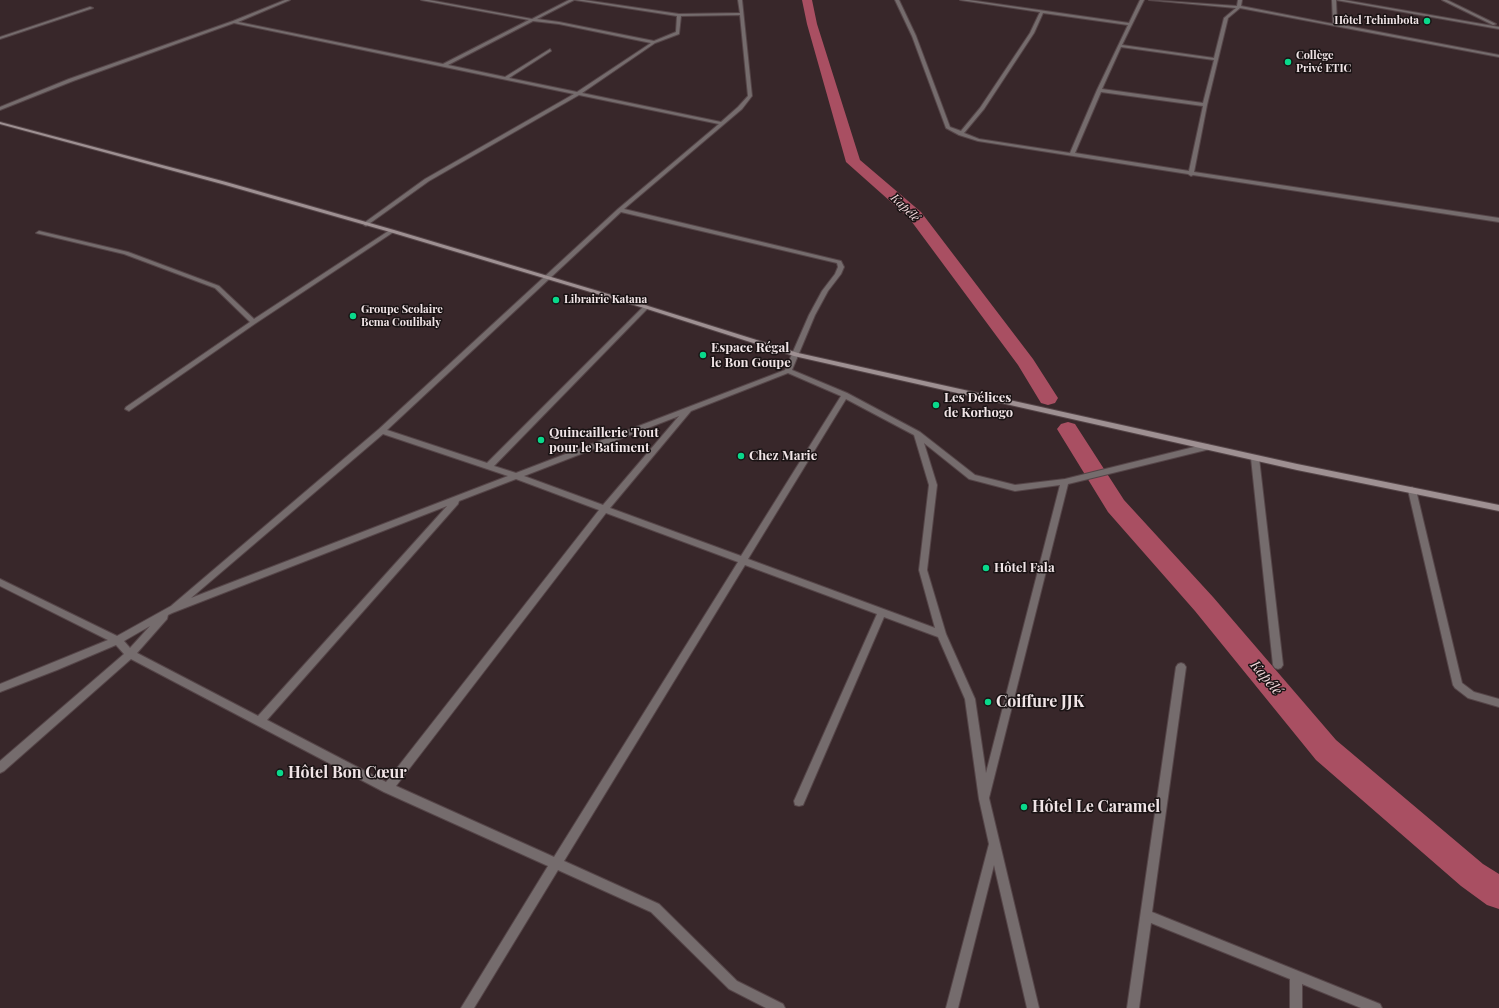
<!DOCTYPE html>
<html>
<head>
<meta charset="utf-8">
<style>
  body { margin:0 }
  canvas { display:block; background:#38272a }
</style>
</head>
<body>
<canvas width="1499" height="1008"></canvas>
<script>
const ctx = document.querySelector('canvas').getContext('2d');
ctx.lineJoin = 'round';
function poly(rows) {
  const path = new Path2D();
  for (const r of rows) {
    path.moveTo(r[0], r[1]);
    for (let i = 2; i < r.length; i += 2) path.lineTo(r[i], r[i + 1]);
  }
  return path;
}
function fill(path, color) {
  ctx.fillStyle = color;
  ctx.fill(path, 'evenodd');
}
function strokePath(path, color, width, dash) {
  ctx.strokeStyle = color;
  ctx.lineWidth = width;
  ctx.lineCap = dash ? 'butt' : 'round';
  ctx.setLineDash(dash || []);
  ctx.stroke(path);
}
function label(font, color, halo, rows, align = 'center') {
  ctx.font = font + ' "Playfair Display",serif';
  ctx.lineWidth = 3;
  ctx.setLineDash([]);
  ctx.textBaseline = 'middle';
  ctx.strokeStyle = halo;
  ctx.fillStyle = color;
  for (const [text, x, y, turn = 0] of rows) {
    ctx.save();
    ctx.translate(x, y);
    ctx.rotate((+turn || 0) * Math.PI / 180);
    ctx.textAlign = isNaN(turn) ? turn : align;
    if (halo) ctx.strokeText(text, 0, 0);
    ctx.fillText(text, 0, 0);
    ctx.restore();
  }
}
fill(poly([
  [802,0,812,0,817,24,860,160,921,212,1033,359,1058,398,1055,403,1048,405,1041,403,1018,365,909,218,846,162,807,24,802,0],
  [1068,422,1075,424,1124,500,1213,597,1336,740,1483,864,1499,874,1499,909,1487,905,1461,886,1316,760,1195,611,1108,512,1057,429,1061,424,1068,422]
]), '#a94f62');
const street = poly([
  [285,0,290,0,238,22,443,64,529,20,421,0,429,0,532,19,569,0,574,0,537,19,559,22,654,41,676,32,677,16,575,0,584,0,679,14,740,13,738,0,742,0,752,96,742,109,624,209,841,261,844,267,841,274,828,291,815,315,792,370,847,393,920,432,975,475,1015,485,1065,479,1206,444,1209,445,1210,447,1209,449,1206,450,1068,484,989,798,1039,1008,1027,1008,994,865,958,1008,946,1008,989,844,979,799,965,699,938,637,884,617,803,805,799,806,795,805,794,801,877,614,745,565,564,861,659,904,737,981,783,1004,785,1008,766,1008,729,989,651,912,558,870,474,1008,461,1008,548,866,384,792,131,659,4,771,0,773,0,761,124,654,116,645,57,670,0,692,0,684,108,640,0,586,0,579,117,636,171,606,379,429,618,209,719,124,579,95,429,181,366,226,364,225,364,223,425,179,574,94,234,23,73,81,0,110,0,107,69,79,233,21,285,0],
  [740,15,748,96,738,107,721,122,582,93,655,43,679,34,681,16,740,15],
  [533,21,559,24,651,43,577,92,509,78,551,51,550,49,505,77,448,65,533,21],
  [621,212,837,263,838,267,835,274,822,291,809,315,785,370,516,473,494,466,648,308,648,306,646,305,644,306,487,463,387,430,621,212],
  [788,373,841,396,741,556,610,508,691,411,788,373],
  [846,399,914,435,929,485,919,570,935,628,748,559,846,399],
  [679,416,603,505,524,476,679,416],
  [383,434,508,476,191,598,383,434],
  [924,443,969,479,1015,491,1060,485,986,773,975,699,946,634,927,570,937,485,924,443],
  [516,479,599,510,386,782,267,720,458,504,459,501,516,479],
  [447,506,258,716,137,653,167,619,168,615,172,613,447,506],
  [606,513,738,562,554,857,396,786,606,513],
  [150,626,130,648,124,641,150,626],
  [895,0,899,0,916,36,950,127,961,131,980,108,1030,33,1040,12,960,0,969,0,1129,23,1140,0,1144,0,1122,45,1214,58,1224,18,1236,8,1149,0,1237,6,1238,0,1242,0,1241,6,1333,24,1332,0,1336,0,1337,24,1499,55,1499,57,1240,8,1228,18,1207,105,1194,172,1499,218,1499,222,1193,175,1191,176,1188,174,978,141,959,135,946,128,912,36,895,0],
  [1043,13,1128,25,1097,90,1070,153,979,139,964,133,984,109,1034,33,1043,13],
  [1121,47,1214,60,1203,103,1102,89,1121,47],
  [1101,92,1203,106,1189,171,1075,153,1101,92],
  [1336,0,1344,0,1499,27,1499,29,1336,0],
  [1442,0,1447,0,1496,24,1493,25,1442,0],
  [90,7,93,8,0,39,0,37,90,7],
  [390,230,395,231,256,323,129,411,125,409,126,407,250,322,215,288,124,254,36,233,39,231,128,252,219,286,254,319,390,230],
  [1255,455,1259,458,1283,665,1281,668,1278,669,1275,668,1273,665,1251,458,1255,455],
  [1412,487,1416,490,1462,683,1474,692,1499,699,1499,707,1468,698,1455,688,1453,685,1408,490,1412,487],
  [1181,663,1184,664,1186,667,1152,912,1380,1004,1382,1008,1361,1008,1302,984,1302,1008,1290,1008,1290,979,1151,923,1139,1008,1127,1008,1176,667,1178,664,1181,663]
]);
const secondary = poly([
  [0,122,226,182,394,230,648,306,798,353,1297,464,1499,505,1499,511,1297,470,794,356,644,308,390,232,222,184,0,124,0,122]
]);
strokePath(street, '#554548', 2);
strokePath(secondary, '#554548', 2);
fill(street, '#756c6d');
fill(secondary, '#9e9092');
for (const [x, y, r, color] of [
  [1427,21,4,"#09d98b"],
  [1288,62,4,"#09d98b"],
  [556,300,4,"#09d98b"],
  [353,316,4,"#09d98b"],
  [703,355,4,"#09d98b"],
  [936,405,4,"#09d98b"],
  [541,440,4,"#09d98b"],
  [741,456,4,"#09d98b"],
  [986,568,4,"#09d98b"],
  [988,702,4,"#09d98b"],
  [280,773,4,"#09d98b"],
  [1024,807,4,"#09d98b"]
]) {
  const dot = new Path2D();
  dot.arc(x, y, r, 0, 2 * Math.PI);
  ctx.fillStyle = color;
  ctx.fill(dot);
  strokePath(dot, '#1a1314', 1.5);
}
label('bold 11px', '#f0e4e6', '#1a1314', [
  ["Hôtel Tchimbota",1419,21,"right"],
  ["Collège",1296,56],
  ["Privé ETIC",1296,69],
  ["Librairie Katana",564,300],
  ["Groupe Scolaire",361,310],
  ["Bema Coulibaly",361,323]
], 'left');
label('italic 12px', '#f5dbde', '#1a1314', [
  ["Kapélé",905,208,44]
]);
label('bold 13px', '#f0e4e6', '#1a1314', [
  ["Espace Régal",711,348],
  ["le Bon Goupe",711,363],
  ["Les Délices",944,398],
  ["de Korhogo",944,413],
  ["Quincaillerie Tout",549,433],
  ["pour le Batiment",549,448],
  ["Chez Marie",749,456],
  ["Hôtel Fala",994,568]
], 'left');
label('italic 14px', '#f5dbde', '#1a1314', [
  ["Kapélé",1266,678,50]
]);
label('bold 16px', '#f0e4e6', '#1a1314', [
  ["Coiffure JJK",996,702],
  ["Hôtel Bon Cœur",288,773],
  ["Hôtel Le Caramel",1032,807]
], 'left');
</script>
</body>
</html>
